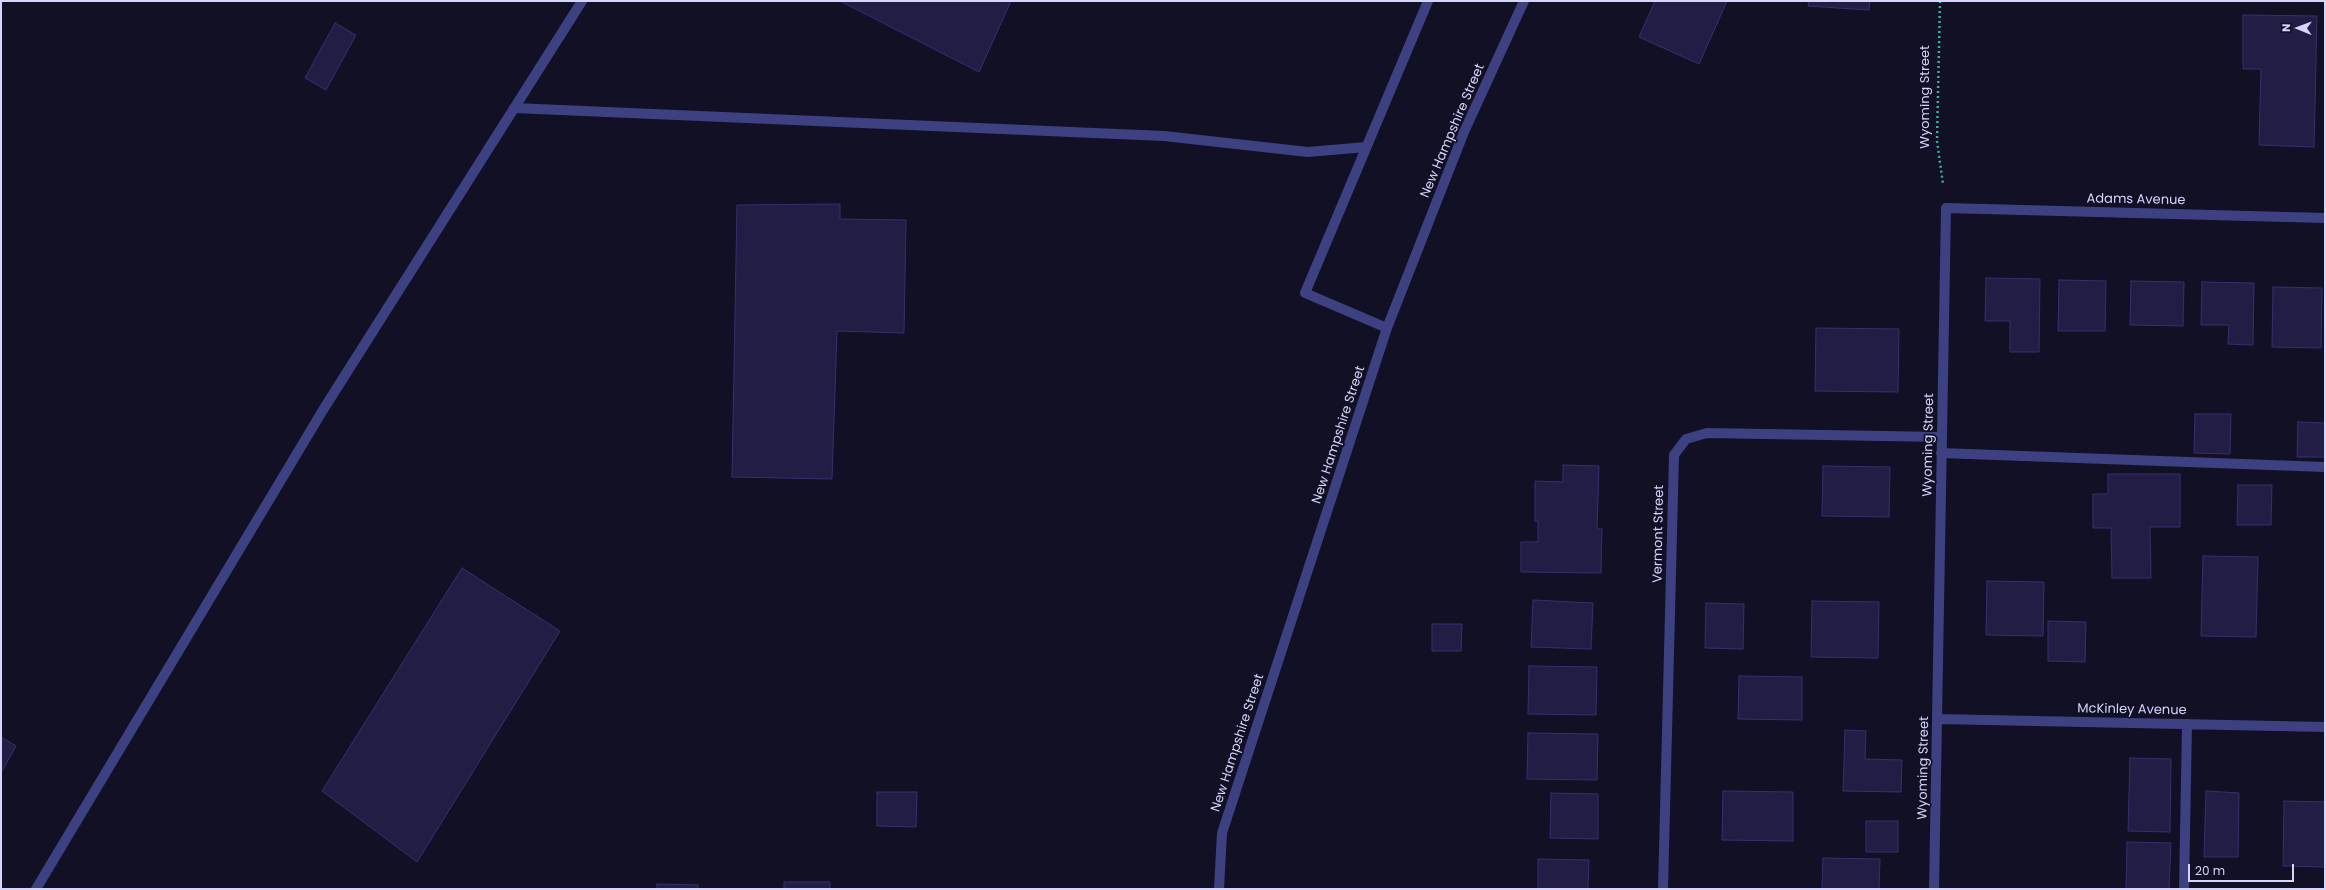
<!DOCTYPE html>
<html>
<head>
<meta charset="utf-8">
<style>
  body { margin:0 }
  #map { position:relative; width:2326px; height:890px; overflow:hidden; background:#111025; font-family:Poppins,sans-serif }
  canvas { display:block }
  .frame { position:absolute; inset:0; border:2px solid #d6d5fd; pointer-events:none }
  .north { position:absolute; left:2278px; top:8px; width:40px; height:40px; -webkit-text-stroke:3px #111025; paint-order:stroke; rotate:271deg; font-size:11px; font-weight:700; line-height:16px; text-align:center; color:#d6d5fd }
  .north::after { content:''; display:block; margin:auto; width:14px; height:18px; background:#d6d5fd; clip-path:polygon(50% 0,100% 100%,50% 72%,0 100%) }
  .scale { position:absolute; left:2188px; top:864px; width:106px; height:18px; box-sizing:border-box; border:2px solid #d6d5fd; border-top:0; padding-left:5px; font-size:12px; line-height:14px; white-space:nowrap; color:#d6d5fd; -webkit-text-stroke:3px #111025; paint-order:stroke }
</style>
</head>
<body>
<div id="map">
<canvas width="2326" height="890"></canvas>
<div class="frame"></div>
<div class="north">N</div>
<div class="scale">20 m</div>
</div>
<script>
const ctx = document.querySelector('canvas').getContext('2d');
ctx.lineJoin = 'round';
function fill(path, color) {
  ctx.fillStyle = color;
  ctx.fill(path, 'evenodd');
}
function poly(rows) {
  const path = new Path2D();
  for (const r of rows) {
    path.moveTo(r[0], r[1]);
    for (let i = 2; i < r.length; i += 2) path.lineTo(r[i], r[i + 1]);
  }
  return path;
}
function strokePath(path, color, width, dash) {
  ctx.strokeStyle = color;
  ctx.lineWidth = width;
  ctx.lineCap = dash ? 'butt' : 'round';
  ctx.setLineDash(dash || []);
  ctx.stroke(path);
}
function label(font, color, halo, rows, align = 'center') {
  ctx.font = font + ' Poppins,sans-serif';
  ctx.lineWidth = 3.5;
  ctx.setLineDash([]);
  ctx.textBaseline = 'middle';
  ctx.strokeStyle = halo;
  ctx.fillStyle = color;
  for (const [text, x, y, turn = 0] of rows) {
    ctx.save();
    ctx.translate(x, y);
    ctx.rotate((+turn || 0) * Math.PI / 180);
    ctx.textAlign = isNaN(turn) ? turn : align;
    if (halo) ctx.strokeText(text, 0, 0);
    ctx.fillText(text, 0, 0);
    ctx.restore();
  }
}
const building = poly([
  [840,1,1011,1,979,72,840,1],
  [1655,1,1727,1,1699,64,1639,37,1655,1],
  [1809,1,1870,1,1869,10,1808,6,1809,1],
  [2243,15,2317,16,2314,147,2259,145,2261,69,2243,69,2243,15],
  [335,23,356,35,326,90,305,78,335,23],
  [840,204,840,219,906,220,904,333,837,331,832,479,732,477,737,205,840,204],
  [1986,278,2040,279,2039,352,2010,352,2010,321,1985,321,1986,278],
  [2059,280,2106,281,2105,331,2058,331,2059,280],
  [2131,281,2184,282,2183,326,2130,325,2131,281],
  [2202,282,2254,283,2253,345,2228,344,2229,325,2201,325,2202,282],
  [2273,287,2322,288,2321,348,2272,347,2273,287],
  [1816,328,1899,329,1898,392,1815,391,1816,328],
  [2195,414,2231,414,2230,454,2194,453,2195,414],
  [2298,422,2325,423,2325,457,2297,457,2298,422],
  [1563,465,1599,466,1597,529,1602,529,1601,573,1521,572,1521,542,1538,542,1538,521,1535,521,1535,481,1563,482,1563,465],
  [1823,466,1890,467,1889,517,1822,516,1823,466],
  [2108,474,2180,474,2180,527,2150,527,2151,578,2112,578,2111,528,2093,528,2093,494,2108,494,2108,474],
  [2238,485,2272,485,2271,525,2237,525,2238,485],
  [2203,556,2258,557,2256,637,2201,636,2203,556],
  [462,568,560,631,417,862,322,791,462,568],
  [1987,581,2044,582,2043,636,1986,635,1987,581],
  [1533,600,1593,603,1591,649,1531,647,1533,600],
  [1812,601,1879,602,1878,658,1811,657,1812,601],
  [1706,603,1744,604,1743,649,1705,648,1706,603],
  [2048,621,2086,622,2085,662,2048,661,2048,621],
  [1432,624,1462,624,1461,651,1432,651,1432,624],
  [1529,666,1597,667,1596,715,1528,714,1529,666],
  [1739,676,1802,677,1802,720,1738,719,1739,676],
  [1845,730,1866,731,1865,759,1902,760,1901,792,1843,791,1845,730],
  [1528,733,1598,734,1597,780,1527,779,1528,733],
  [1,737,16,746,1,773,1,737],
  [2130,758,2171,759,2170,832,2128,831,2130,758],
  [1723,791,1793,792,1793,841,1722,840,1723,791],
  [2206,791,2239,793,2238,857,2204,857,2206,791],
  [877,792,917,792,916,827,877,826,877,792],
  [1551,793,1598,794,1598,839,1550,838,1551,793],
  [2284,801,2325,802,2325,867,2283,866,2284,801],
  [1866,821,1898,821,1898,852,1866,852,1866,821],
  [2127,842,2171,843,2169,889,2126,889,2127,842],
  [1823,858,1880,859,1879,889,1822,889,1823,858],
  [1538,859,1589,860,1588,889,1538,889,1538,859],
  [784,882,830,882,830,889,784,889,784,882],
  [657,884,698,885,698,889,657,889,657,884]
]);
fill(building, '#211d45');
strokePath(building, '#36306f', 1);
strokePath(poly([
  [1940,1,1937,141,1943,184]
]), '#35b19e', 2.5, [2, 3]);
strokePath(poly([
  [514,108,1164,136,1308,152,1366,147],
  [1387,328,1305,293,1428,1],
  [1941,453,2325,467],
  [1938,719,2325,727],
  [36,889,323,410,582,1],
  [1219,889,1222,833,1387,328,1464,132,1524,1],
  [1663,889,1674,455,1686,439,1707,433,1942,437],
  [1934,889,1946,208,2325,218],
  [2184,889,2187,724]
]), '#3d4181', 10);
label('13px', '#d6d5fd', '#111025', [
  ["Wyoming Street",1926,97,-90],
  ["New Hampshire Street",1453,131,-67],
  ["Adams Avenue",2136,200,1],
  ["New Hampshire Street",1339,435,-72],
  ["Wyoming Street",1929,445,-89],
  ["Vermont Street",1659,534,-89],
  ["McKinley Avenue",2132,710,1],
  ["New Hampshire Street",1238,743,-72],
  ["Wyoming Street",1924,768,-89]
]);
</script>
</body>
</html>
